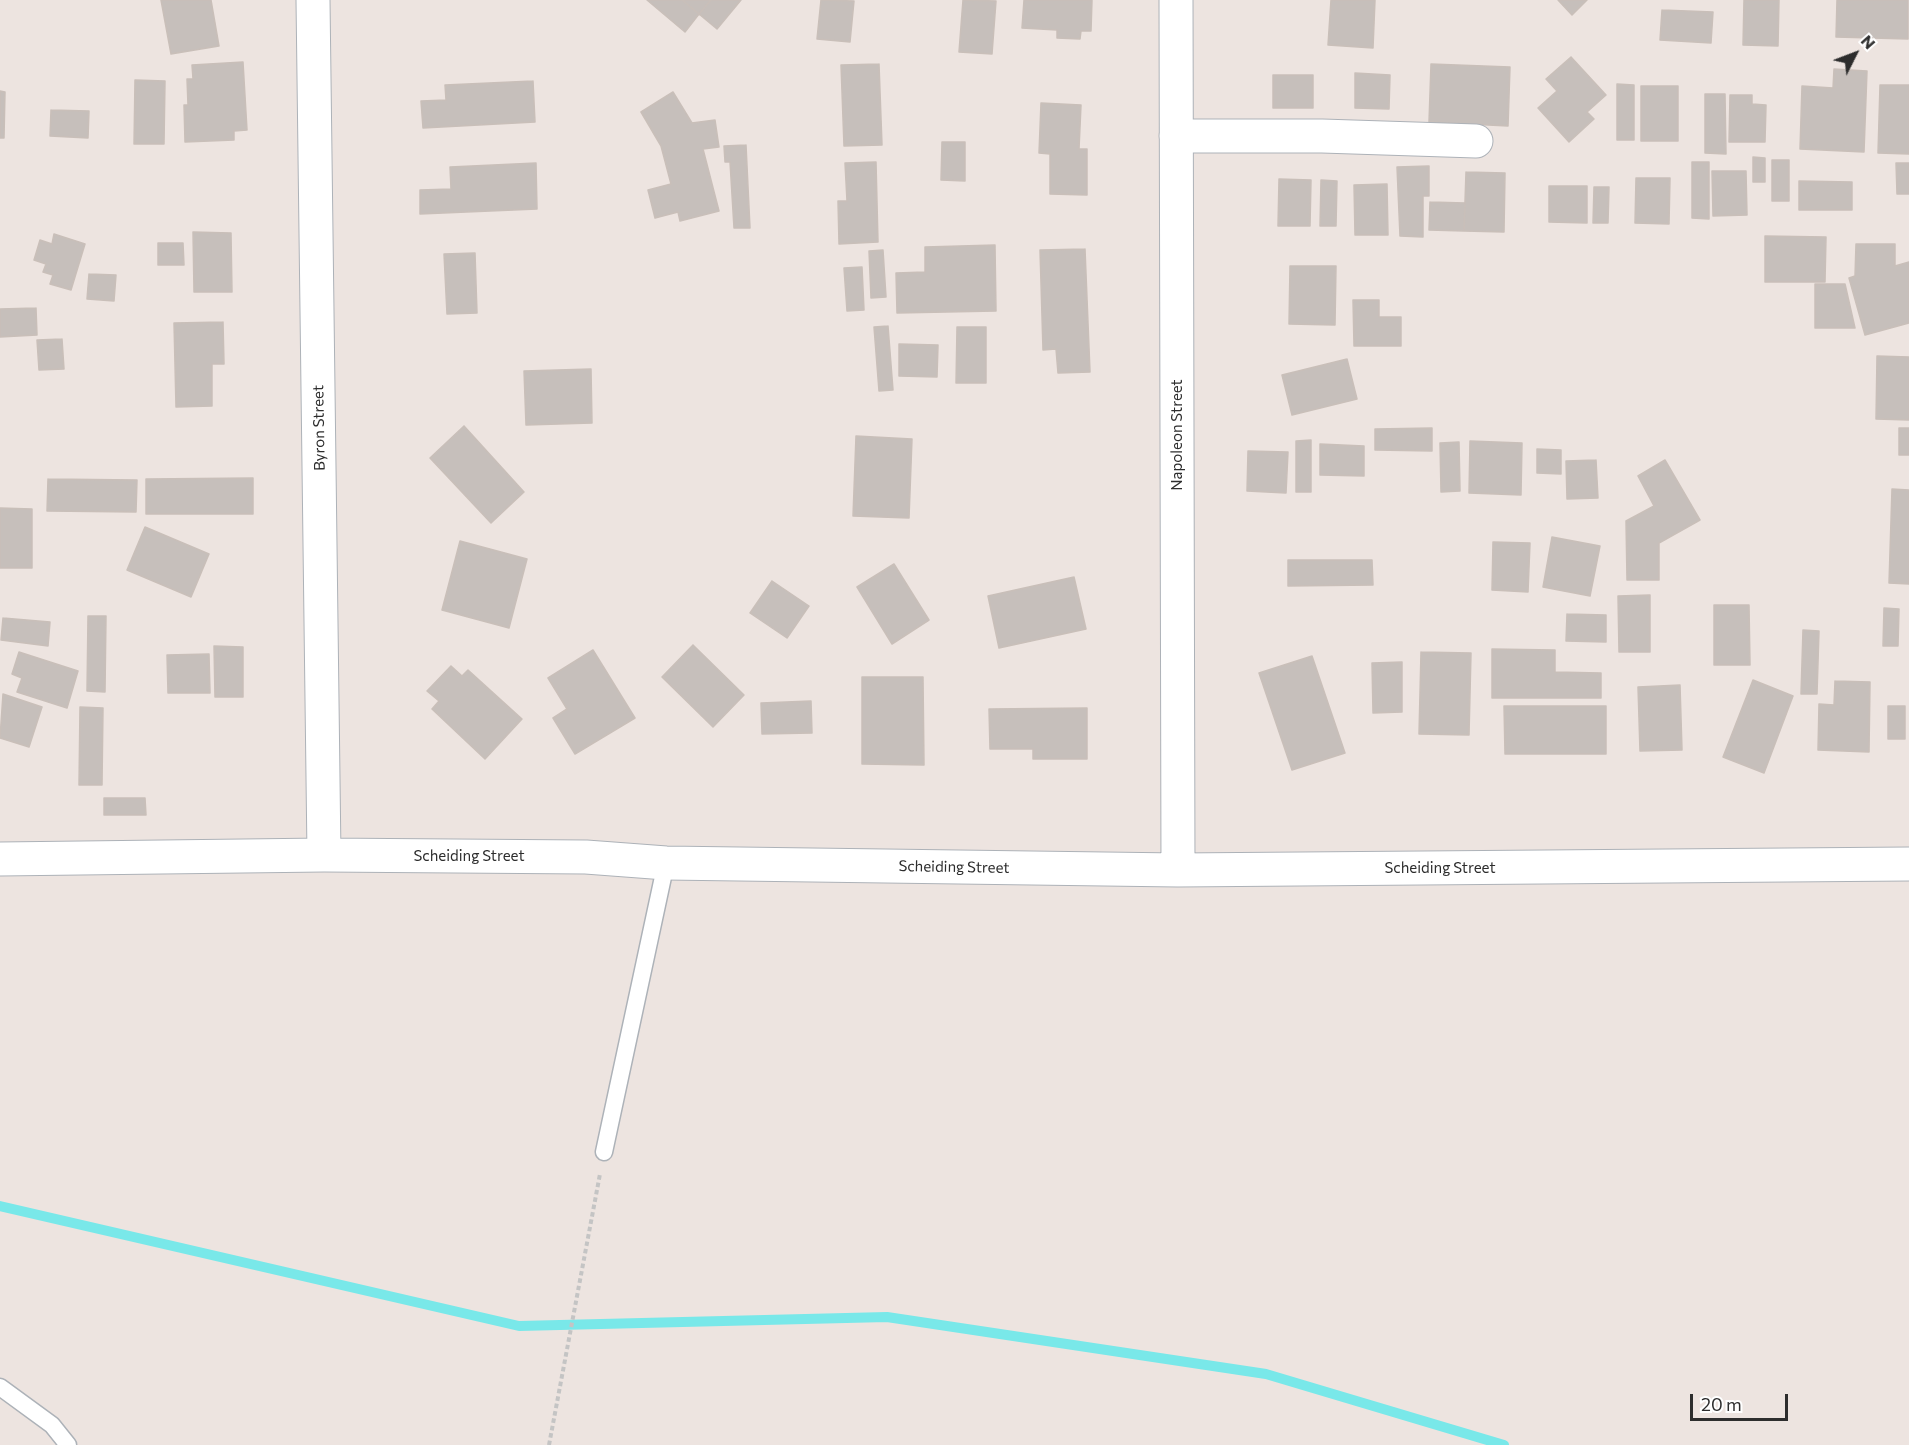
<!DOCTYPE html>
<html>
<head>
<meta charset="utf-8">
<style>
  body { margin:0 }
  #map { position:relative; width:1909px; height:1445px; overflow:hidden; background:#ede4e0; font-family:Commissioner,sans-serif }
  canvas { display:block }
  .north { position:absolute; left:1825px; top:24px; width:60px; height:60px; -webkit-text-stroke:4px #fff; paint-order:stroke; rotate:48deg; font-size:16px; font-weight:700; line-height:24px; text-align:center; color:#2d2d2d }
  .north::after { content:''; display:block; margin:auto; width:21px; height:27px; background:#2d2d2d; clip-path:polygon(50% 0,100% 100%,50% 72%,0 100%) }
  .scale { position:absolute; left:1690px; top:1394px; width:98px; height:27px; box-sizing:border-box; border:3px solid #2d2d2d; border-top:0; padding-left:8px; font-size:18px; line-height:21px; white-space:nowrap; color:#2d2d2d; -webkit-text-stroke:4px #fff; paint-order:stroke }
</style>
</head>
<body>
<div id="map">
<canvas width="1909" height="1445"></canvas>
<div class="north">N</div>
<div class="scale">20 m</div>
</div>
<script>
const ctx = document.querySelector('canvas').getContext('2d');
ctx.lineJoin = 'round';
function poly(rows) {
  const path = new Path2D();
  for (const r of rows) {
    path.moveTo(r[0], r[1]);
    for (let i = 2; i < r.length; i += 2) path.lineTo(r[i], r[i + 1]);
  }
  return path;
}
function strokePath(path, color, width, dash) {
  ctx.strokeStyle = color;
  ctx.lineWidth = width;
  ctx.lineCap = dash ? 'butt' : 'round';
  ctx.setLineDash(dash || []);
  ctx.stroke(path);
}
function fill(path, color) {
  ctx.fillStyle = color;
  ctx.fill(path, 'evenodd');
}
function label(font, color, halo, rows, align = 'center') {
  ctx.font = font + ' Commissioner,sans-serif';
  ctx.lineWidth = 4.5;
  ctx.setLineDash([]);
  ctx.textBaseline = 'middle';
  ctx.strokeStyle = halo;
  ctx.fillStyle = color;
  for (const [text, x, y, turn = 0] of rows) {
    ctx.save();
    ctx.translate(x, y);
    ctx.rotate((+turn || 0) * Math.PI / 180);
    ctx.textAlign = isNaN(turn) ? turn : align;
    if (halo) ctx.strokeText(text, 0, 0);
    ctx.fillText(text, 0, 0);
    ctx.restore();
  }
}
strokePath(poly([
  [0,1206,519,1326,887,1317,1266,1374,1504,1445]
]), '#79e8e9', 10);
const building = poly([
  [161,0,211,0,219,46,171,54,161,0],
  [647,0,682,0,699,14,685,32,647,0],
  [682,0,711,0,699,14,682,0],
  [711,0,741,0,717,29,699,14,711,0],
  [821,0,854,1,850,42,817,39,821,0],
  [963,0,996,1,992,54,959,52,963,0],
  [1024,0,1092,0,1091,31,1081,31,1080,39,1057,38,1057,30,1022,28,1024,0],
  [1331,0,1375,0,1373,48,1328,45,1331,0],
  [1558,0,1587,0,1572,15,1558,0],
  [1744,0,1779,0,1778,46,1743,45,1744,0],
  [1837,0,1908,0,1908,39,1836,37,1837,0],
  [1662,10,1713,12,1711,43,1660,40,1662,10],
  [1571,57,1606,95,1587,112,1594,119,1569,142,1538,108,1557,91,1546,79,1571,57],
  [243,62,247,130,234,131,234,140,185,142,184,105,188,105,187,79,193,79,192,65,243,62],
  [879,64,882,145,844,146,841,65,879,64],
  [1431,64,1510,67,1508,126,1429,122,1431,64],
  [1834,69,1867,71,1864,152,1800,149,1802,86,1833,88,1834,69],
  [1355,73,1390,75,1389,109,1355,108,1355,73],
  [1273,75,1313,75,1313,108,1273,108,1273,75],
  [135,80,165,81,164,144,134,144,135,80],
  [533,81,535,122,423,128,421,101,446,100,445,85,533,81],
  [1617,84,1634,85,1634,140,1617,140,1617,84],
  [1880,85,1909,85,1909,154,1878,153,1880,85],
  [1641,86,1678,86,1678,141,1641,141,1641,86],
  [0,91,5,92,4,138,0,138,0,91],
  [673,92,692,123,715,120,719,147,703,149,719,211,680,221,678,212,655,218,648,190,671,184,661,146,641,112,673,92],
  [1705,94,1725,94,1726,154,1705,153,1705,94],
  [1730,95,1752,95,1752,104,1766,105,1765,142,1729,142,1730,95],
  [1041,103,1081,105,1079,149,1087,149,1087,195,1050,194,1050,154,1039,153,1041,103],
  [51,110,89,111,88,138,50,136,51,110],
  [942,142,965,142,965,181,941,180,942,142],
  [746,145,750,228,734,228,730,162,725,162,724,146,746,145],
  [1753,157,1765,158,1765,182,1753,182,1753,157],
  [1772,160,1789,160,1789,201,1772,201,1772,160],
  [876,162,878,242,839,244,838,201,847,201,845,163,876,162],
  [1692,162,1709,162,1709,219,1692,218,1692,162],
  [536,163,537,209,420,214,420,190,451,189,450,167,536,163],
  [1896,163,1909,163,1909,194,1897,194,1896,163],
  [1429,166,1429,196,1423,196,1423,237,1400,236,1397,167,1429,166],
  [1712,171,1746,171,1747,215,1713,216,1712,171],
  [1466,172,1505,173,1504,232,1464,231,1466,172],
  [1636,178,1670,178,1669,224,1635,223,1636,178],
  [1279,179,1311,180,1310,226,1278,226,1279,179],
  [1321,180,1337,181,1336,226,1320,226,1321,180],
  [1799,181,1852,182,1852,210,1799,210,1799,181],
  [1387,184,1388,235,1355,235,1354,185,1387,184],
  [1549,186,1587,186,1587,223,1549,222,1549,186],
  [1594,187,1609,187,1608,223,1593,223,1594,187],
  [1430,202,1465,203,1464,231,1429,230,1430,202],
  [193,232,231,233,232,292,194,292,193,232],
  [54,234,85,244,71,290,50,284,53,275,43,272,46,264,34,260,40,240,52,244,54,234],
  [1765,236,1826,237,1825,282,1765,282,1765,236],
  [158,243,183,243,184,265,158,265,158,243],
  [1856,244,1895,244,1895,266,1909,262,1909,323,1865,335,1849,278,1855,276,1856,244],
  [995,245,996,311,897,313,896,273,925,272,925,247,995,245],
  [1085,249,1090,372,1058,373,1056,349,1043,350,1040,250,1085,249],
  [883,250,886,297,871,298,869,251,883,250],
  [475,253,477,313,447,314,444,254,475,253],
  [1290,266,1336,266,1335,325,1289,324,1290,266],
  [862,267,864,310,847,311,844,268,862,267],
  [89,274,116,275,114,301,87,299,89,274],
  [1815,284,1845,284,1855,328,1815,328,1815,284],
  [1353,300,1379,300,1379,317,1401,317,1401,346,1354,346,1353,300],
  [36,308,37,335,0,337,0,309,36,308],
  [223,322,224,364,212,364,212,406,176,407,174,323,223,322],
  [888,326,893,390,879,391,874,327,888,326],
  [957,327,986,327,986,383,956,383,957,327],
  [62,339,64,369,39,370,37,340,62,339],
  [899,344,938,345,937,377,899,376,899,344],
  [1877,356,1909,357,1909,420,1876,419,1877,356],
  [1347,359,1357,399,1292,415,1282,375,1347,359],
  [591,369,592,423,526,425,524,371,591,369],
  [464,426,524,492,491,523,430,458,464,426],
  [1432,428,1432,451,1375,450,1375,429,1432,428],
  [1899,428,1909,428,1909,455,1899,455,1899,428],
  [856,436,912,439,909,518,853,516,856,436],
  [1311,440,1311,492,1296,492,1296,441,1311,440],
  [1470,441,1522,443,1521,495,1469,493,1470,441],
  [1459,442,1460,491,1441,492,1440,443,1459,442],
  [1320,444,1364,446,1364,476,1320,475,1320,444],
  [1537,449,1561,450,1561,474,1537,473,1537,449],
  [1248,451,1288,452,1286,493,1247,491,1248,451],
  [1596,460,1598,498,1567,499,1566,461,1596,460],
  [1665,460,1700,520,1659,543,1659,580,1627,580,1626,521,1654,506,1638,476,1665,460],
  [253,478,253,514,146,514,146,479,253,478],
  [48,479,137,480,136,512,47,511,48,479],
  [1892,489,1909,490,1909,584,1889,583,1892,489],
  [0,508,32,509,32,568,0,568,0,508],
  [145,527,209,554,191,597,127,570,145,527],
  [1552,537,1600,546,1590,596,1543,587,1552,537],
  [460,541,527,559,509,628,442,610,460,541],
  [1493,542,1530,543,1528,592,1492,590,1493,542],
  [1288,560,1372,560,1373,585,1288,586,1288,560],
  [894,564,929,620,892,644,857,587,894,564],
  [1074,577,1086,629,999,648,988,596,1074,577],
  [772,581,809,606,787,638,750,613,772,581],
  [1650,595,1650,652,1619,652,1618,596,1650,595],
  [1714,605,1749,605,1750,665,1714,665,1714,605],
  [1884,608,1899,609,1898,646,1883,646,1884,608],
  [1567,614,1606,615,1606,642,1566,641,1567,614],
  [88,616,106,616,105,692,87,691,88,616],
  [3,618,50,622,48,646,1,640,3,618],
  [1803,630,1819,631,1817,694,1801,694,1803,630],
  [693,645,744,695,713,727,662,677,693,645],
  [214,646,243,647,243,697,215,697,214,646],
  [1492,649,1555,650,1555,672,1601,673,1601,698,1492,698,1492,649],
  [593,650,635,718,575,754,553,718,567,709,548,678,593,650],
  [19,652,78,671,67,708,17,692,22,678,12,674,19,652],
  [1421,652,1471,653,1469,735,1419,734,1421,652],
  [209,654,210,693,168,693,167,655,209,654],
  [1312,656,1345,753,1292,770,1259,673,1312,656],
  [1402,662,1402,712,1373,713,1372,663,1402,662],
  [451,666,462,676,468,670,522,719,485,759,432,709,439,701,427,691,451,666],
  [862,677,923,677,924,765,862,764,862,677],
  [1753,680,1793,696,1764,773,1723,757,1753,680],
  [1835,681,1870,682,1869,752,1818,750,1819,704,1834,705,1835,681],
  [1680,685,1682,750,1640,751,1638,687,1680,685],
  [3,694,42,707,29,747,0,738,3,694],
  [811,701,812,733,762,734,761,703,811,701],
  [1504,706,1606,706,1606,754,1505,754,1504,706],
  [1888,706,1905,706,1905,739,1888,739,1888,706],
  [80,707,103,708,102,785,79,785,80,707],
  [1087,708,1087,759,1033,759,1033,749,990,749,989,709,1087,708],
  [104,798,145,798,146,815,104,815,104,798]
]);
fill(building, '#c6bfbb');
strokePath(building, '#c9bfb9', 1.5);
const lane = poly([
  [604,1152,666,863],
  [0,1387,52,1425,68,1445]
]);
const street = poly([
  [313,0,324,855],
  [1176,0,1178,870],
  [1176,136,1322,136,1476,141],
  [0,859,324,855,586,857,666,863,1178,870,1909,864]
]);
strokePath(lane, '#adb2b8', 19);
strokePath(street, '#adb2b8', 35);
strokePath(poly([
  [549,1445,600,1174]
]), '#c4c4c4', 4, [4.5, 3]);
strokePath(lane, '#fff', 16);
strokePath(street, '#fff', 33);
label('15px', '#2d2d2d', '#fff', [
  ["Byron Street",319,428,-91],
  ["Napoleon Street",1177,435,-90],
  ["Scheiding Street",469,856],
  ["Scheiding Street",954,867,1],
  ["Scheiding Street",1440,868]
]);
</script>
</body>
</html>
